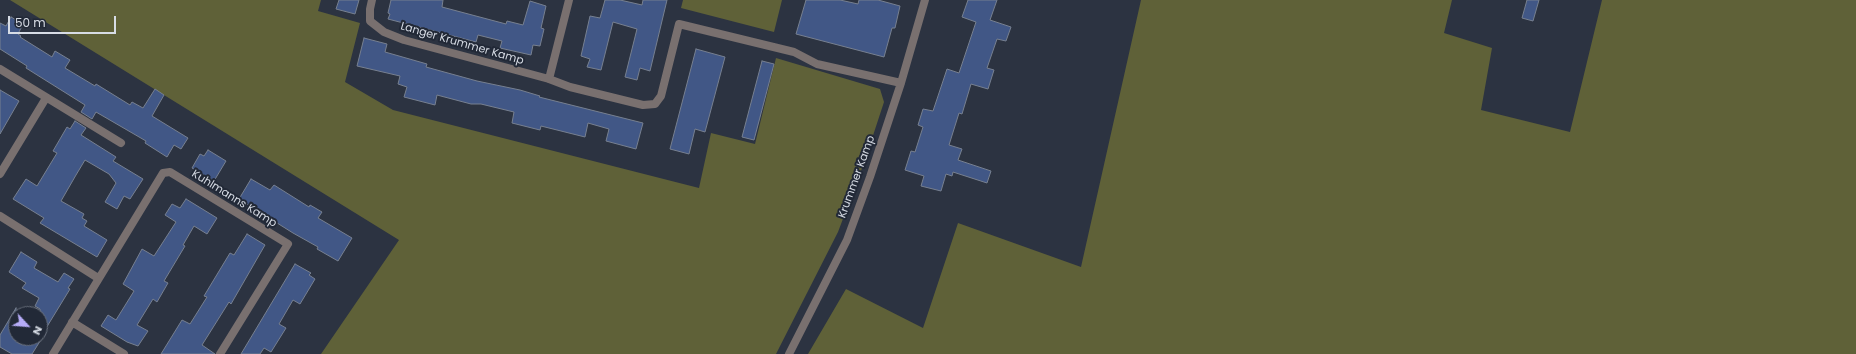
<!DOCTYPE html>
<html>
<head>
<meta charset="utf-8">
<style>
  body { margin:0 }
  #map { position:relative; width:1856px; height:354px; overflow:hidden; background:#2c3341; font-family:Poppins,sans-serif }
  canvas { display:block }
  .north { position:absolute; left:8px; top:306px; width:40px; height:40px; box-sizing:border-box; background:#222937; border:1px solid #6a717d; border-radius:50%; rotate:116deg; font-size:11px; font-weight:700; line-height:16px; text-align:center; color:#d7dce5 }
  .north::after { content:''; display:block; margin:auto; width:14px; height:18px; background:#b6acf8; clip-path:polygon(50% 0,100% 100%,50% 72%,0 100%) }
  .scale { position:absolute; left:8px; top:16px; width:108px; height:18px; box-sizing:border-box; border:2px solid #d7dce5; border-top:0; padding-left:5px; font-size:12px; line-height:14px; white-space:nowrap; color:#d7dce5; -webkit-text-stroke:3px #222937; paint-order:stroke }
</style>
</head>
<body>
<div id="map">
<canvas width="1856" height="354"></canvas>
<div class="north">N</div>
<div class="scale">50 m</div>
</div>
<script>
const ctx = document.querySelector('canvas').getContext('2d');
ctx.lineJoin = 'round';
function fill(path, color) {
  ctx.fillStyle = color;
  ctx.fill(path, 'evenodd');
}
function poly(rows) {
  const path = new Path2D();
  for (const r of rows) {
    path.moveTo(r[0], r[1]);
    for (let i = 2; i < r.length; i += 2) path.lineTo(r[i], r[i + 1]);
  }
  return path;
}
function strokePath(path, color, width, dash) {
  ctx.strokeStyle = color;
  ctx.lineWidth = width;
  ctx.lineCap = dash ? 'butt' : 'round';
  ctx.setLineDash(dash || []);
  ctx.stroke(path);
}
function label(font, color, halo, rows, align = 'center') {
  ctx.font = font + ' Poppins,sans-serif';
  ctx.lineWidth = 4;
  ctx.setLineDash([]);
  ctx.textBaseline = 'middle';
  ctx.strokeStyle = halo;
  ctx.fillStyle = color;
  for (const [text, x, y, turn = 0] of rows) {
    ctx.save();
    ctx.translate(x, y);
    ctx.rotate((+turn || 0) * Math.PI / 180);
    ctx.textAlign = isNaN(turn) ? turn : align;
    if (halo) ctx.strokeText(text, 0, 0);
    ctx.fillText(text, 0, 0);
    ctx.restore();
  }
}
fill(poly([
  [10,0,321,0,318,11,360,23,345,82,393,110,699,188,711,133,755,144,776,58,880,89,884,102,864,163,838,232,776,354,321,354,399,240],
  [683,0,782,0,774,32,681,8],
  [1141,0,1452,0,1444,33,1492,48,1481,110,1570,132,1602,0,1856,0,1856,354,808,354,846,289,923,328,958,223,1081,267]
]), '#5f6138');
const building = poly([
  [339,0,359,0,355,14,336,9,339,0],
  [391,0,443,0,442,7,506,24,507,21,523,25,530,1,546,6,541,28,544,29,540,46,533,45,531,55,500,48,502,41,478,35,476,42,388,19,390,14,388,13,391,0],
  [605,0,620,0,642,5,643,0,667,0,650,71,640,68,637,80,625,77,637,29,613,22,601,70,587,67,590,59,581,56,590,16,600,18,605,0],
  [806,0,840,0,858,4,859,0,878,0,900,6,895,28,892,28,884,57,796,34,806,0],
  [968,0,997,0,990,20,1011,27,1006,41,997,39,987,68,994,70,988,89,971,84,962,114,959,113,949,145,962,149,958,160,991,171,987,183,953,172,952,176,946,174,941,191,921,186,924,176,905,170,911,151,915,152,923,127,918,125,923,109,933,111,947,69,959,73,976,22,962,17,968,0],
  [1527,0,1539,0,1533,21,1522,18,1527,0],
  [11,17,23,24,18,34,21,36,20,37,52,57,55,51,70,60,65,68,95,86,96,84,130,105,132,102,143,108,155,89,164,95,152,116,188,138,181,149,174,145,167,157,145,143,146,141,96,112,92,119,81,112,85,105,26,68,27,66,0,49,0,23,6,26,11,17],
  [364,38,387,44,385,52,427,64,426,67,477,81,520,90,540,96,539,97,643,123,636,149,606,141,609,129,588,123,585,137,541,126,540,130,512,123,514,112,481,104,471,104,437,95,435,105,404,97,407,87,398,84,400,76,357,66,364,38],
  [696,49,725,57,705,132,695,129,689,154,670,149,696,49],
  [762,61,774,64,754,140,742,137,762,61],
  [0,90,19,101,0,134,0,90],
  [75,121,86,128,81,135,116,157,113,161,143,179,130,199,124,196,117,209,105,202,116,183,109,174,85,160,76,175,61,201,84,214,82,218,87,221,84,226,107,240,97,257,40,223,44,218,13,199,26,179,37,186,57,153,53,151,67,127,70,129,75,121],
  [208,150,226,161,214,181,192,168,200,154,204,156,208,150],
  [251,179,270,190,274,185,309,207,310,205,322,212,318,218,352,238,338,261,317,249,318,247,293,233,239,199,251,179],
  [186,199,217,218,207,234,194,226,183,245,185,246,164,281,168,283,157,302,153,299,137,325,148,331,138,346,127,342,101,326,108,315,116,320,134,291,123,284,142,249,154,256,176,222,165,215,172,204,180,208,186,199],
  [247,234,265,245,231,304,229,302,202,345,215,354,161,354,182,320,190,324,207,297,204,296,230,253,234,255,247,234],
  [21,252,37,262,34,268,58,282,64,273,74,279,68,288,70,289,40,338,40,309,35,306,39,298,22,288,26,283,9,272,21,252],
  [295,264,311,273,309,275,315,279,300,304,293,300,279,324,286,328,271,352,264,348,260,354,241,354,295,264],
  [16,308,16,338,42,338,32,354,12,354,0,347,0,335,16,308]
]);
fill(building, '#415786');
strokePath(building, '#778090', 1);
strokePath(poly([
  [372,0,370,9,370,21,384,32,404,40,549,79,570,87,643,105,655,104,661,96,679,24,794,52,817,64,901,83],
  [0,69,121,143],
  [549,79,569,0],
  [0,174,46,98],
  [0,216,98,278],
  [72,322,124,354],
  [53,354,163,173,170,172,288,244,220,354],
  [789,354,847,240,870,177,901,83,925,0]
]), '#79706f', 8);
label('11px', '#d7dce5', '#222937', [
  ["Langer Krummer Kamp",462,44,16],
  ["Krummer Kamp",857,177,-70],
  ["Kuhlmanns Kamp",234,199,32]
]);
</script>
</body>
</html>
